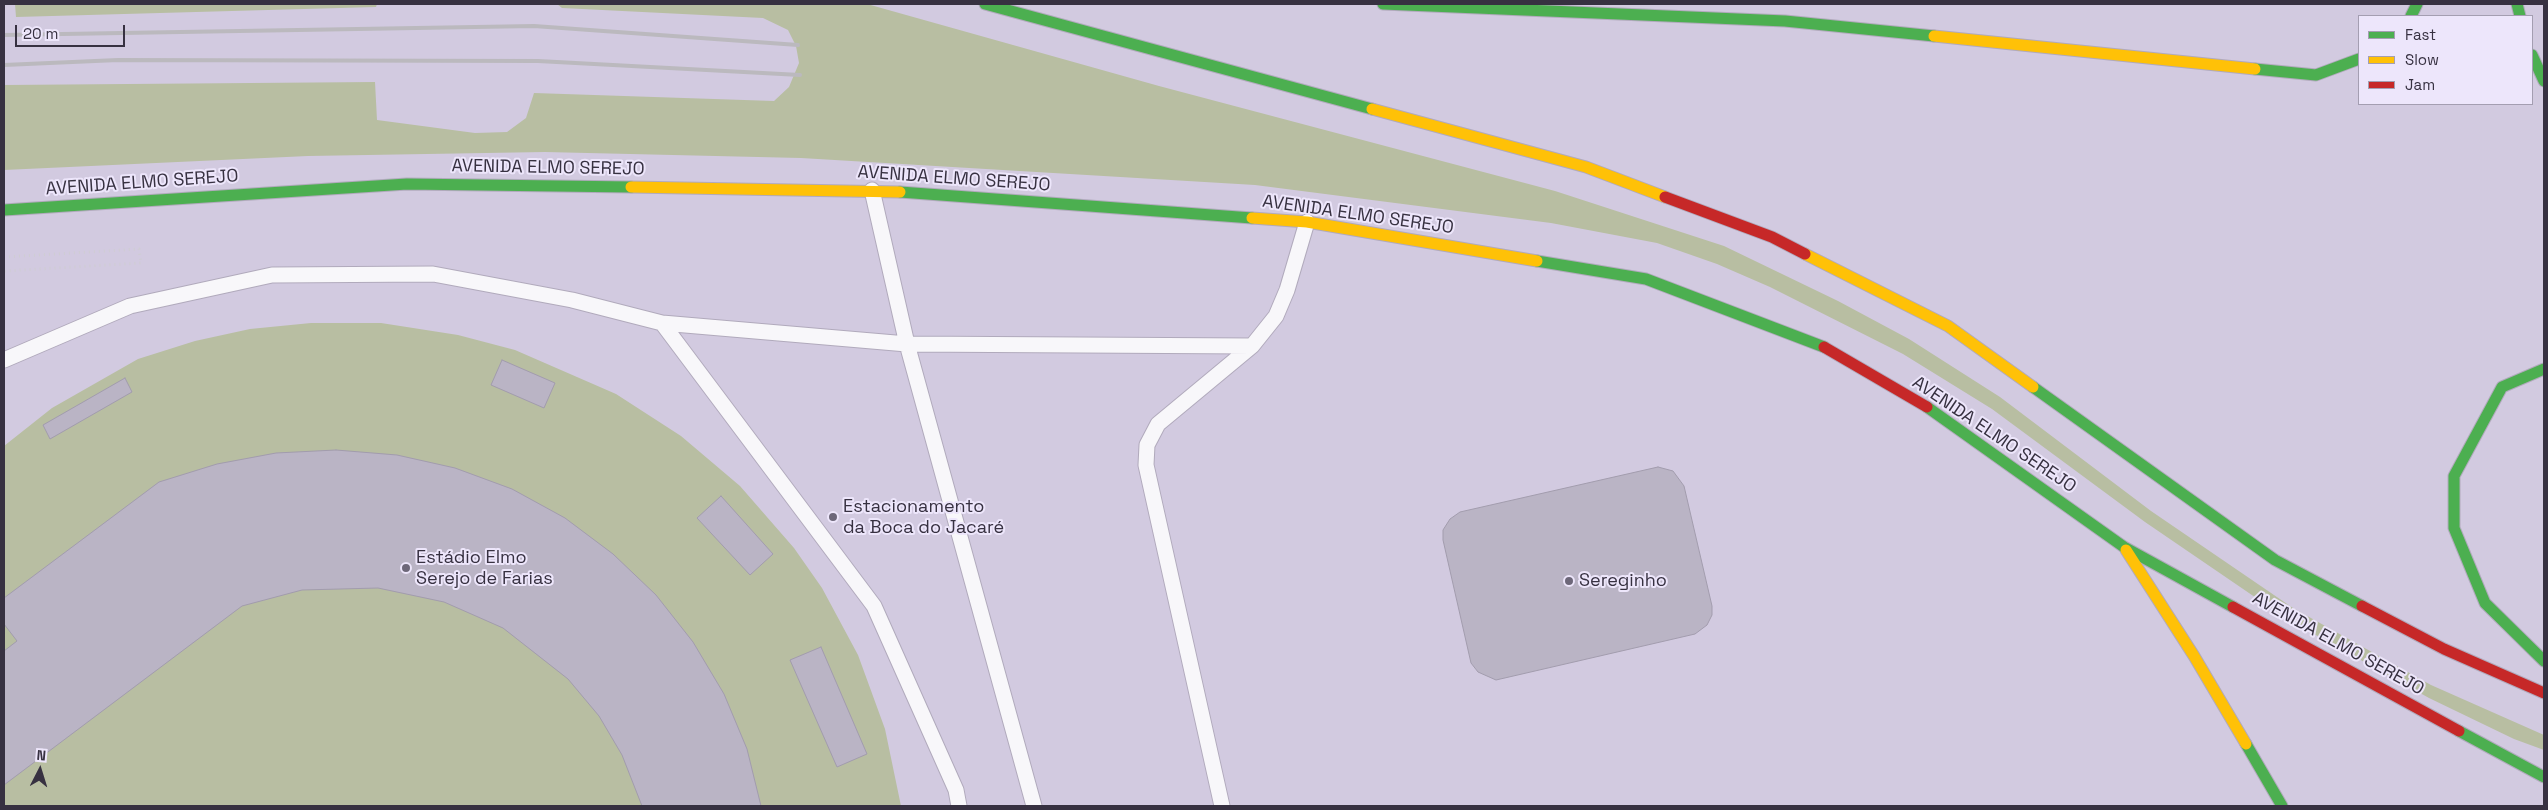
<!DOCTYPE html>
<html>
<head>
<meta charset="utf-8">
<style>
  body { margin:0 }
  #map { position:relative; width:2548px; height:810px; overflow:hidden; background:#d2cae0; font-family:"Space Grotesk",sans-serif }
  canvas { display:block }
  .frame { position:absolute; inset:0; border:5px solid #373141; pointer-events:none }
  .legend { position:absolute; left:2358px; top:15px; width:175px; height:90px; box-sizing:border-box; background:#ede6fb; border:1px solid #a49eb1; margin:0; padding:6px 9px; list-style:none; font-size:15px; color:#373141 }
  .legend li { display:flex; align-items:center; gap:10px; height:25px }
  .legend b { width:25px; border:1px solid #a49eb1 }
  .north { position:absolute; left:15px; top:745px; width:50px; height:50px; -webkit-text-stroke:4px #ede6fb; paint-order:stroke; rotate:5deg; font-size:14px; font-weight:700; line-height:20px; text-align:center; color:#373141 }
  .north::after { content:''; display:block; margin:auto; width:18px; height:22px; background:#373141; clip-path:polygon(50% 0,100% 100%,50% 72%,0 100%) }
  .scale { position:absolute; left:15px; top:25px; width:110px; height:22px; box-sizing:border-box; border:2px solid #373141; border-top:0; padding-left:6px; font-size:15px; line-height:18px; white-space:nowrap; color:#373141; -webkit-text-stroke:4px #ede6fb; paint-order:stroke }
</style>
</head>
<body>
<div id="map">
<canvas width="2548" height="810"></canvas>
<div class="frame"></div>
<ul class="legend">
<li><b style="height:6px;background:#4caf50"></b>Fast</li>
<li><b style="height:6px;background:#ffc107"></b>Slow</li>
<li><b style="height:6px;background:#c62828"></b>Jam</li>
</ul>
<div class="north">N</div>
<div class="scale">20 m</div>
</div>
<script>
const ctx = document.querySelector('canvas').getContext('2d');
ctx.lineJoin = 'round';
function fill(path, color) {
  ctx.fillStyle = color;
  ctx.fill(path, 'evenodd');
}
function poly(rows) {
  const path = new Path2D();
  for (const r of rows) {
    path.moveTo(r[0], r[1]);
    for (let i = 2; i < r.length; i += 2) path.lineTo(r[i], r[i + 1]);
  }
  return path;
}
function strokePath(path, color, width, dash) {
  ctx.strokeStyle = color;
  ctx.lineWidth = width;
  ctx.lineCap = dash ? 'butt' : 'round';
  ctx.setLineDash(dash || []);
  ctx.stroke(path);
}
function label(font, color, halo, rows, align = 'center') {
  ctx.font = font + ' "Space Grotesk",sans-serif';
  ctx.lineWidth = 4;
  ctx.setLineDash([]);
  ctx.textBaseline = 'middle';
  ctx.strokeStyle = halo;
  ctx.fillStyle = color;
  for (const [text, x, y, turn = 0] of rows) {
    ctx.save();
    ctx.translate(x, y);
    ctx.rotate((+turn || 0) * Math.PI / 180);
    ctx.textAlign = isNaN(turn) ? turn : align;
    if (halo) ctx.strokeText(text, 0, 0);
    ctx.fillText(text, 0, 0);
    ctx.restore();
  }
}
fill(poly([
  [15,4,377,4,376,7,16,17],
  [557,4,867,4,1159,86,1555,191,1724,246,1838,301,1909,339,2000,397,2151,511,2293,608,2431,685,2544,735,2544,750,2514,739,2429,698,2287,619,2145,522,1992,409,1903,354,1770,287,1717,264,1657,243,1551,223,1255,185,801,158,545,152,308,156,4,170,4,85,375,82,377,120,475,133,507,132,526,118,534,93,774,101,789,87,799,63,796,46,788,30,763,18,562,8],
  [311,323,381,323,458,335,515,350,616,394,681,436,740,486,794,548,822,588,858,655,885,729,901,806,4,806,4,446,52,408,138,359,195,341,250,329]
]), '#b8bea2');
const building = poly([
  [502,360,555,383,544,408,491,385,502,360],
  [125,378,132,392,50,439,43,425,125,378],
  [336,450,397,455,455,468,512,489,565,518,613,554,656,595,693,642,724,694,747,749,761,806,642,806,622,755,599,716,568,679,503,628,444,602,378,588,302,590,242,606,4,785,4,598,159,482,217,464,276,453,336,450],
  [1658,467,1673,471,1684,486,1712,606,1712,615,1707,625,1695,634,1496,680,1478,672,1471,663,1443,540,1443,530,1450,519,1460,512,1658,467],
  [721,496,773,554,750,575,697,518,721,496],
  [4,624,17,641,4,651,4,624],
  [821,647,867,754,837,767,790,660,821,647]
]);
fill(building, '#bab4c5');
strokePath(building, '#a29cad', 1);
const lane = poly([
  [872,190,907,344,1034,806],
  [662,323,874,606,956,790,959,806],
  [4,360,130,306,272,275,433,274,572,300,662,323,907,344,1252,346],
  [1222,806,1146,465,1147,445,1158,424,1252,346,1276,316,1287,290,1307,222]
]);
const fast = poly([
  [985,4,1372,109],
  [1383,4,1785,21,1934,36],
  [2517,4,2520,16],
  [2411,16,2417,4],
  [2532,55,2544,81],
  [2255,69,2316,75,2359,59],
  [900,192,1252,218],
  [4,210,407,184,631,187],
  [1537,261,1646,279,1824,347],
  [2544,369,2502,387,2454,476,2454,528,2485,603,2544,661],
  [2033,387,2275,560,2362,606],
  [1927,407,2124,547,2233,607],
  [2459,731,2544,777],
  [2246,744,2282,806]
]);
const slow = poly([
  [1934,36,2255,69],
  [1372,109,1586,167,1665,197],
  [631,187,900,192],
  [1252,218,1307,222,1537,261],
  [1805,254,1948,326,2033,387],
  [2126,550,2194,656,2246,744]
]);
const jam = poly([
  [1665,197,1772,237,1805,254],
  [1824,347,1927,407],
  [2362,606,2444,649,2544,693],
  [2233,607,2459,731]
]);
strokePath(lane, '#b1aabc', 17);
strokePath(fast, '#b1aabc', 13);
strokePath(slow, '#b1aabc', 13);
strokePath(jam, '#b1aabc', 13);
strokePath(poly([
  [4,257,139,249,141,263,4,271]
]), '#cfcdd3', 3, [1, 4]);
strokePath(lane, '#f8f7fa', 15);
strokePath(fast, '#4caf50', 11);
strokePath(slow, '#ffc107', 11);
strokePath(jam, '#c62828', 11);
strokePath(poly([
  [4,35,534,26,798,45],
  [4,65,118,60,538,61,800,75]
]), '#bbb9be', 4);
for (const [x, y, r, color] of [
  [833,517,5,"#6d6779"],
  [406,568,5,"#6d6779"],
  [1569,581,5,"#6d6779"]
]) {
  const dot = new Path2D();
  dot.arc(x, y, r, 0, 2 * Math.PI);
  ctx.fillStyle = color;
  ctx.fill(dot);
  strokePath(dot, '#ede6fb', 2);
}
label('18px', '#373141', '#ede6fb', [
  ["AVENIDA ELMO SEREJO",548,168,1],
  ["AVENIDA ELMO SEREJO",954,179,4],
  ["AVENIDA ELMO SEREJO",142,183,-4],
  ["AVENIDA ELMO SEREJO",1358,215,8],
  ["AVENIDA ELMO SEREJO",1994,435,34],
  ["AVENIDA ELMO SEREJO",2338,644,29]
]);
label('18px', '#373141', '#ede6fb', [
  ["Estacionamento",843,507],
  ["da Boca do Jacaré",843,528],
  ["Estádio Elmo",416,558],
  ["Serejo de Farias",416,579],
  ["Sereginho",1579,581]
], 'left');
</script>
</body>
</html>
